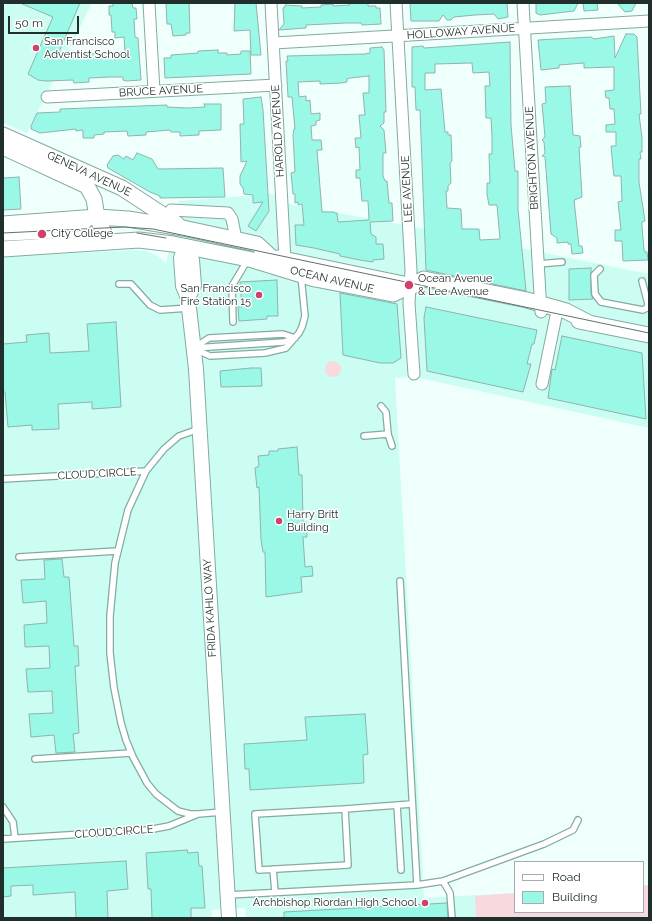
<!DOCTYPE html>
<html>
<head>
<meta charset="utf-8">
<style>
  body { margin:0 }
  #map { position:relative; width:652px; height:921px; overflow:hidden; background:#effffb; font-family:Raleway,sans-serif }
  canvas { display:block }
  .frame { position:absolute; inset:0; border:4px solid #202f2c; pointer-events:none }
  .legend { position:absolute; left:514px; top:861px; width:130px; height:52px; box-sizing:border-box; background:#fff; border:1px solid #a6acab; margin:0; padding:5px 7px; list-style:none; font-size:12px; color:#202f2c }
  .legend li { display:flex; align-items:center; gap:8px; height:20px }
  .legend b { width:20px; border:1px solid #a6acab }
  .scale { position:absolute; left:8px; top:16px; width:71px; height:18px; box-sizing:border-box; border:2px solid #202f2c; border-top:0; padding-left:5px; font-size:12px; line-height:14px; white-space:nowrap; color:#202f2c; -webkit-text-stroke:3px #fff; paint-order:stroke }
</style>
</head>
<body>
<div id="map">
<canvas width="652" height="921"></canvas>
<div class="frame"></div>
<ul class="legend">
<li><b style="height:5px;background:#fff"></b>Road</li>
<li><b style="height:11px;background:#9af8e7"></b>Building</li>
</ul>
<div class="scale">50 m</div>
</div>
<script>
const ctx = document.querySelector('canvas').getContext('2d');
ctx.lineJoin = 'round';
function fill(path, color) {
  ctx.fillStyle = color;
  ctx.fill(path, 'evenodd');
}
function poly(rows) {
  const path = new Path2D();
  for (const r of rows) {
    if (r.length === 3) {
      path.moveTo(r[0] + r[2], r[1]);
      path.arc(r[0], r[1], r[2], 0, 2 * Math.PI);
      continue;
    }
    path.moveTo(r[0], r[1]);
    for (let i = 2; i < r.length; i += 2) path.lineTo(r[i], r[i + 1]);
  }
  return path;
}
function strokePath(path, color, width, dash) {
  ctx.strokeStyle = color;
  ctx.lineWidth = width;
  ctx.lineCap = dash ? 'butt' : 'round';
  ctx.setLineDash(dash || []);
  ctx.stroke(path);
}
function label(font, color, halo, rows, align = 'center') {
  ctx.font = font + ' Raleway,sans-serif';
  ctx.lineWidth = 3;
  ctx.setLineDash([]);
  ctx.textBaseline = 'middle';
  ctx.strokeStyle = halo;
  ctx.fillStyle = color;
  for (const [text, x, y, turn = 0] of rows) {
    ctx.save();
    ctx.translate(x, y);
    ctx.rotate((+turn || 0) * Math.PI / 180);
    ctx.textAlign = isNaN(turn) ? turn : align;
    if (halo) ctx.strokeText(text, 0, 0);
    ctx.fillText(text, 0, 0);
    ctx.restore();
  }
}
fill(poly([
  [6,3,92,3,27,133,3,123,3,9],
  [272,194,289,204,421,228,649,274,649,428,415,377,395,378,424,898,515,893,515,912,643,912,643,885,649,885,649,918,246,918,245,908,212,910,212,918,3,918,3,257,134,250,147,251,158,256,166,264,179,201]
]), '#cbfdf3');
fill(poly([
  [333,369,8],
  [649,885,649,918,476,918,475,896,515,893,515,912,643,912,643,886]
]), '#f7d9de');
const building = poly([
  [20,3,80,3,59,52,73,51,73,54,85,54,125,52,124,37,115,38,115,32,112,32,111,15,109,15,109,6,113,6,113,3,132,3,133,8,136,8,137,19,134,19,135,37,138,38,141,80,126,81,123,80,123,77,111,77,89,78,89,82,74,83,73,80,46,81,38,80,28,74,53,17,20,3],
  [166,3,189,3,190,33,186,33,186,35,173,36,171,24,167,24,166,3],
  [235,3,256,3,261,55,251,55,250,30,234,31,235,3],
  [349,3,368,3,368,6,376,6,376,8,380,8,381,24,362,25,361,23,346,23,306,25,306,28,279,30,284,24,283,8,285,7,285,5,302,6,302,8,321,7,321,5,333,4,333,6,350,5,349,3],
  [410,3,507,3,508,17,498,19,494,14,475,15,454,17,451,20,447,20,443,15,439,21,411,21,410,3],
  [536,3,578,3,574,11,540,15,536,13,536,3],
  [583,3,597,3,598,10,584,11,583,3],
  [617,3,636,3,632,11,625,12,617,3],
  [626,34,634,34,637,37,641,114,639,114,642,138,642,152,640,152,641,159,639,159,639,182,645,221,642,222,642,227,644,250,645,252,647,252,648,260,623,261,622,241,615,241,615,230,621,230,618,202,622,201,621,176,614,176,613,168,611,146,616,146,616,132,606,132,606,125,615,124,614,109,610,109,609,98,606,98,605,91,614,90,614,67,584,68,584,63,559,65,559,68,541,70,538,40,591,37,594,39,614,36,615,58,626,34],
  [510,42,511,125,515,171,518,171,518,209,526,291,426,270,420,110,416,110,415,87,412,87,412,47,423,46,424,48,510,42],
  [472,63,473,73,489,72,490,86,485,86,486,118,491,118,492,137,492,154,489,154,490,183,487,183,487,194,489,205,497,205,500,239,480,240,479,229,462,229,461,209,447,208,446,191,448,191,448,186,451,183,450,163,452,161,451,135,448,135,448,132,445,132,441,89,425,90,425,73,435,73,435,64,472,63],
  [382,47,384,50,386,112,384,112,384,123,380,126,384,130,386,153,383,153,383,176,385,181,387,181,389,203,392,203,393,221,370,222,371,234,376,237,376,244,383,244,384,259,373,260,373,262,360,260,340,256,340,254,314,248,296,245,295,225,304,225,302,204,298,205,298,202,295,203,295,194,293,194,291,173,295,172,293,135,294,129,295,129,292,97,288,97,286,61,288,61,287,56,365,54,370,53,370,48,382,47],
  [369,76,369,93,363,93,365,115,359,115,361,138,355,138,356,148,359,147,360,170,356,170,356,178,360,178,362,201,368,201,369,220,338,222,337,213,335,213,334,212,322,212,317,150,322,150,321,140,312,140,311,126,316,125,316,121,320,120,320,113,311,114,310,100,306,101,306,96,299,97,298,82,320,81,320,84,341,83,347,82,347,79,350,78,369,76],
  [218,50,218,53,227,53,227,55,241,54,241,51,250,51,251,74,165,78,164,58,171,58,171,55,198,53,198,51,218,50],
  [570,86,573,135,580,136,581,147,579,147,582,197,574,200,579,246,582,246,583,253,572,254,571,244,568,244,568,242,557,243,557,238,551,234,545,157,542,156,545,153,544,142,542,140,545,137,542,104,546,103,545,87,570,86],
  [261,97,263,110,269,211,256,231,248,226,263,202,253,203,253,195,244,194,243,188,240,184,240,176,247,161,241,162,240,124,244,124,243,99,261,97],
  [204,104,221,104,221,130,199,131,199,135,180,136,180,132,171,132,170,130,146,132,146,135,128,136,127,131,104,132,104,134,94,135,94,138,83,138,83,130,76,131,76,129,40,133,31,129,31,126,37,113,60,112,60,109,167,105,167,107,188,108,205,107,204,104],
  [137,153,152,159,158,169,223,168,225,197,160,198,160,196,150,192,108,168,107,165,113,156,118,155,124,159,126,156,133,160,137,153],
  [19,177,21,209,3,210,3,178,19,177],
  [591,268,591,294,593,299,569,300,569,269,591,268],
  [277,280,278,316,267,316,267,319,239,321,238,307,242,307,240,282,277,280],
  [340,293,397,304,401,358,393,363,380,363,343,355,340,293],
  [426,307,537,330,534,344,532,344,527,364,531,364,523,392,427,371,424,318,426,307],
  [116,322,121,407,92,409,92,402,58,404,59,429,32,430,32,425,8,427,5,392,3,392,3,344,27,342,26,335,49,333,50,353,89,351,87,324,116,322],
  [562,336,642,353,646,419,548,398,552,369,555,370,562,336],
  [251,368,261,368,262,386,221,387,220,371,251,368],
  [297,447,299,475,302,475,303,522,306,522,307,537,303,537,305,567,312,566,313,576,301,577,302,592,266,597,265,552,263,552,261,540,259,487,257,488,255,468,259,466,258,456,269,455,269,451,278,451,278,449,297,447],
  [62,559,64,577,69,577,74,646,78,646,79,666,75,666,79,733,73,734,75,752,56,753,54,735,31,737,29,714,53,713,52,691,28,692,26,669,50,668,49,646,25,647,24,625,47,623,46,601,23,603,21,580,45,579,44,560,62,559],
  [365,714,368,754,363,755,364,783,250,790,249,769,245,769,244,744,307,740,305,717,365,714],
  [187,850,188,853,198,852,199,866,202,866,205,908,191,908,191,918,152,918,151,889,148,889,146,853,187,850],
  [126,861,128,889,107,891,108,918,76,918,75,892,33,895,33,885,11,886,11,896,3,897,3,868,126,861],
  [447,903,448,918,284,918,284,912,447,903]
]);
fill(building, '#9af8e7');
strokePath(building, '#8fb4ad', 1);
const service = poly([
  [3,233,84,228,92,221],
  [3,238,85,234,96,238],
  [538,264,562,262],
  [600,269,594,275,595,294,601,302,643,310,647,308,648,304,642,281],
  [119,284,131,284,150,305,160,310,189,308],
  [233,322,232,286,247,261],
  [195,347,209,338,283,334,295,338],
  [194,348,284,342,293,339],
  [195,349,210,356,265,353,286,348,299,333,302,327,305,316,301,276],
  [381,406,386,412,388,434,392,446],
  [364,436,388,434],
  [146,471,128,510,115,563,110,616,110,653,114,688,121,723,126,740,133,757,147,783,156,794,178,811,190,814,198,814],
  [3,479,146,471,164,449,179,436,199,429],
  [19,557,117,551],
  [400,581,417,885],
  [35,759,131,753],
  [397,805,401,870],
  [3,807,13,822,15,838],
  [345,809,348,865,259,870,255,814,345,809],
  [345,809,412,804],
  [3,839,148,830,169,826,198,814,222,812],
  [273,869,275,892],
  [443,881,450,893,452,918],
  [228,895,417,885,443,881,544,844,573,830,578,820]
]);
const minor = poly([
  [149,3,154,91],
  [271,3,285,260],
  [396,3,411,270,409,303,414,374],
  [523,3,541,312],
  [274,43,649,21],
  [47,97,276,85],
  [171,210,228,213,232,219,236,239],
  [542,384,556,316]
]);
const tertiary = poly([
  [185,246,192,260,194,285,188,298],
  [185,246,181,258,183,286,188,298],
  [189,308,196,369,229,918]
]);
const secondary = poly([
  [3,135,122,188,177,224],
  [3,147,87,186,94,199,97,217,108,242],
  [3,224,97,217,128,219,183,228,257,244,271,257],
  [3,249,139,240,173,244,253,260,315,279,393,294,424,279,527,300,566,311,589,323],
  [278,258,413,286],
  [579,321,649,335]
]);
strokePath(service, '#84aaa2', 8);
strokePath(minor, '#84aaa2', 13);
strokePath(tertiary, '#84aaa2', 16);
strokePath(secondary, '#84aaa2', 17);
strokePath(service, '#fff', 5.5);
strokePath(minor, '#fff', 11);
strokePath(tertiary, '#fff', 14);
strokePath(secondary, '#fff', 15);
strokePath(poly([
  [3,233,124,227,153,229,649,333],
  [137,233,166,238]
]), '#62716e', 1);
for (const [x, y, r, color] of [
  [36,48,4,"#d1426a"],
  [42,234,5,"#d1426a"],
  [409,285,5,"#d1426a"],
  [259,295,4,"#d1426a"],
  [279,521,4,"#d1426a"],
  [425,903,4,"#d1426a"]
]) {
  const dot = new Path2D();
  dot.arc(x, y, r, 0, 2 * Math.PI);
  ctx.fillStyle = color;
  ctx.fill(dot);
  strokePath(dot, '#fff', 1.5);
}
label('11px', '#202f2c', '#fff', [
  ["HOLLOWAY AVENUE",461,32,-4],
  ["BRUCE AVENUE",161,91,-3],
  ["HAROLD AVENUE",278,131,-93],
  ["BRIGHTON AVENUE",532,158,-93],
  ["GENEVA AVENUE",89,174,25],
  ["LEE AVENUE",407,189,-93],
  ["OCEAN AVENUE",332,280,13],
  ["CLOUD CIRCLE",97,474,-3],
  ["FRIDA KAHLO WAY",210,608,-93],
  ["CLOUD CIRCLE",114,832,-4]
]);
label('11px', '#202f2c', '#fff', [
  ["San Francisco",44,42],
  ["Adventist School",44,55],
  ["City College",51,234],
  ["Ocean Avenue",418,279],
  ["& Lee Avenue",418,292],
  ["San Francisco",251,289,"right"],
  ["Fire Station 15",251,302,"right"],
  ["Harry Britt",287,515],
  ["Building",287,528],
  ["Archbishop Riordan High School",417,903,"right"]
], 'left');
</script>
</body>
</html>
